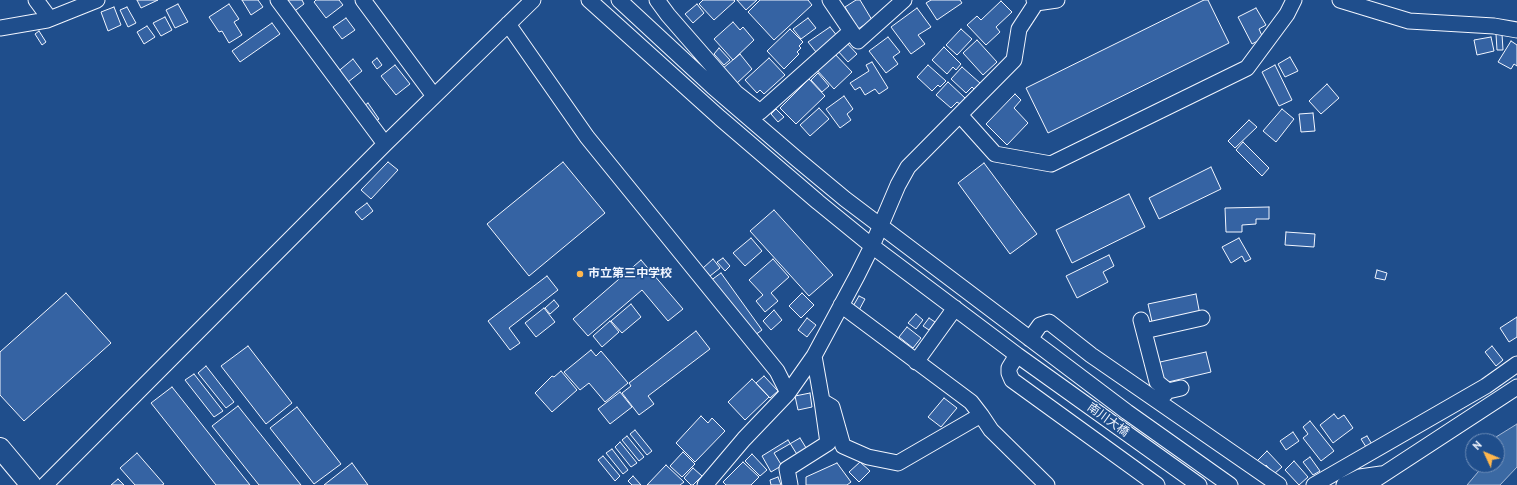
<!DOCTYPE html>
<html>
<head>
<meta charset="utf-8">
<style>
  body { margin:0 }
  #map { position:relative; width:1517px; height:485px; overflow:hidden; background:#1f4e8c; font-family:"PT Sans",sans-serif }
  canvas { display:block }
  .north { position:absolute; left:1465px; top:433px; width:40px; height:40px; box-sizing:border-box; background:#1f4e8c; border:1px solid #7391ba; border-radius:50%; rotate:314deg; font-size:11px; font-weight:700; line-height:16px; text-align:center; color:#f2f6ff }
  .north::after { content:''; display:block; margin:auto; width:14px; height:18px; background:#ffb74d; clip-path:polygon(50% 0,100% 100%,50% 72%,0 100%) }
</style>
</head>
<body>
<div id="map">
<canvas width="1517" height="485"></canvas>
<div class="north">N</div>
</div>
<script>
const ctx = document.querySelector('canvas').getContext('2d');
ctx.lineJoin = 'round';
function fill(path, color) {
  ctx.fillStyle = color;
  ctx.fill(path, 'evenodd');
}
function poly(rows) {
  const path = new Path2D();
  for (const r of rows) {
    path.moveTo(r[0], r[1]);
    for (let i = 2; i < r.length; i += 2) path.lineTo(r[i], r[i + 1]);
  }
  return path;
}
function strokePath(path, color, width, dash) {
  ctx.strokeStyle = color;
  ctx.lineWidth = width;
  ctx.lineCap = dash ? 'butt' : 'round';
  ctx.setLineDash(dash || []);
  ctx.stroke(path);
}
function label(font, color, halo, rows, align = 'center') {
  ctx.font = font + ' "PT Sans","Noto Sans JP",sans-serif';
  ctx.lineWidth = 3;
  ctx.setLineDash([]);
  ctx.textBaseline = 'middle';
  ctx.strokeStyle = halo;
  ctx.fillStyle = color;
  for (const [text, x, y, turn = 0] of rows) {
    ctx.save();
    ctx.translate(x, y);
    ctx.rotate((+turn || 0) * Math.PI / 180);
    ctx.textAlign = isNaN(turn) ? turn : align;
    if (halo) ctx.strokeText(text, 0, 0);
    ctx.fillText(text, 0, 0);
    ctx.restore();
  }
}
const water = poly([
  [1517,424,1517,467,1500,485,1467,485,1484,465,1497,465,1497,450,1502,444,1496,437,1517,424]
]);
fill(water, '#3b69a3');
strokePath(water, '#a8bbd7', 1);
const building = poly([
  [137,0,158,0,141,8,137,0],
  [242,0,258,0,263,7,251,15,242,0],
  [283,0,302,0,304,4,292,13,283,0],
  [316,0,339,0,343,5,326,18,314,2,316,0],
  [703,0,734,0,735,1,714,20,699,4,703,0],
  [737,0,757,0,746,10,737,0],
  [760,0,808,0,812,5,774,40,748,12,760,0],
  [856,0,860,0,872,20,858,29,845,7,856,0],
  [931,0,960,0,962,3,937,20,926,3,931,0],
  [1204,0,1208,0,1229,43,1048,133,1026,88,1204,0],
  [1001,1,1012,12,996,27,1000,32,986,45,967,25,977,16,981,20,1001,1],
  [178,4,188,22,175,28,166,10,178,4],
  [229,4,239,19,234,22,242,35,229,43,222,31,219,32,209,17,229,4],
  [697,4,704,13,693,23,685,14,697,4],
  [114,7,121,25,108,31,101,12,114,7],
  [127,7,136,23,128,27,120,10,127,7],
  [917,8,931,27,918,35,925,44,911,54,891,27,917,8],
  [1256,8,1266,25,1259,29,1263,38,1252,44,1238,17,1256,8],
  [165,17,172,30,161,36,153,23,165,17],
  [346,18,355,30,342,39,333,27,346,18],
  [808,18,816,28,801,39,793,29,808,18],
  [733,22,740,30,743,27,754,40,733,60,714,39,733,22],
  [272,23,280,34,240,62,232,51,272,23],
  [147,26,155,37,144,44,137,32,147,26],
  [830,27,838,37,816,52,808,42,830,27],
  [790,29,803,42,799,46,801,48,797,52,799,54,784,69,767,51,790,29],
  [961,29,972,39,957,55,946,45,961,29],
  [39,31,46,42,42,45,35,34,39,31],
  [1496,34,1502,34,1503,50,1497,50,1496,34],
  [888,37,900,52,893,57,898,64,886,73,869,51,888,37],
  [1491,37,1494,51,1477,55,1474,40,1491,37],
  [977,40,997,62,983,75,963,53,977,40],
  [1511,41,1517,45,1517,66,1514,64,1511,69,1498,62,1511,41],
  [846,42,857,54,848,62,837,50,846,42],
  [944,47,961,64,956,70,953,67,947,74,932,60,944,47],
  [719,48,730,60,724,65,714,54,719,48],
  [833,52,852,72,834,89,816,69,833,52],
  [740,54,752,69,736,84,722,69,740,54],
  [1290,57,1298,71,1285,77,1278,64,1290,57],
  [377,58,382,65,377,69,372,62,377,58],
  [769,58,785,75,764,94,760,90,757,93,745,80,769,58],
  [353,59,362,71,343,86,335,74,353,59],
  [872,62,888,88,879,94,875,89,865,95,860,87,855,90,850,83,869,71,866,65,872,62],
  [395,65,410,84,396,95,381,76,395,65],
  [928,65,946,81,940,87,938,85,932,91,917,77,928,65],
  [1275,65,1292,100,1279,106,1262,72,1275,65],
  [962,67,980,83,974,89,972,87,966,93,951,79,962,67],
  [818,73,829,86,822,92,811,80,818,73],
  [809,79,825,96,796,124,780,108,809,79],
  [948,82,965,98,960,104,957,102,951,108,936,95,948,82],
  [1327,84,1339,98,1321,114,1309,101,1327,84],
  [1015,94,1021,100,1014,108,1028,123,1007,145,986,124,1015,94],
  [844,96,853,109,847,114,851,120,840,128,826,109,844,96],
  [368,103,379,119,372,124,360,109,368,103],
  [819,108,829,119,810,136,800,125,819,108],
  [776,109,784,117,778,122,771,114,776,109],
  [1282,109,1294,119,1276,142,1263,131,1282,109],
  [1313,113,1315,131,1301,132,1299,114,1313,113],
  [1249,120,1257,127,1235,148,1228,141,1249,120],
  [1243,142,1269,168,1262,176,1236,150,1243,142],
  [388,162,398,170,371,199,361,190,388,162],
  [563,162,605,213,529,276,487,224,563,162],
  [984,163,1037,234,1010,254,958,183,984,163],
  [1211,167,1221,189,1159,219,1149,198,1211,167],
  [1129,194,1145,227,1072,263,1056,230,1129,194],
  [367,203,373,211,362,220,355,212,367,203],
  [1269,207,1269,219,1256,219,1256,224,1242,225,1242,232,1226,232,1225,208,1269,207],
  [774,210,833,275,809,296,750,231,774,210],
  [1286,232,1315,234,1314,247,1285,245,1286,232],
  [751,238,762,251,745,266,733,253,751,238],
  [1239,238,1251,259,1245,262,1242,256,1231,263,1222,247,1239,238],
  [1109,255,1114,266,1103,272,1108,282,1077,298,1066,276,1109,255],
  [723,258,730,266,725,271,717,262,723,258],
  [713,259,720,268,710,276,703,268,713,259],
  [773,259,789,277,771,293,778,301,765,312,756,301,763,295,749,280,773,259],
  [641,260,683,309,668,321,642,290,588,336,573,319,641,260],
  [1377,270,1387,273,1385,280,1375,278,1377,270],
  [721,273,762,330,751,338,710,281,721,273],
  [547,276,558,290,509,328,520,343,510,350,488,321,547,276],
  [66,293,111,343,24,421,0,395,0,352,66,293],
  [802,293,814,305,801,318,789,306,802,293],
  [1196,294,1200,315,1153,326,1148,304,1196,294],
  [859,296,865,299,858,312,852,308,859,296],
  [554,300,559,306,550,314,545,308,554,300],
  [631,304,641,317,622,333,611,321,631,304],
  [544,308,555,322,536,337,525,323,544,308],
  [774,310,782,320,771,330,763,321,774,310],
  [916,314,923,320,916,329,908,323,916,314],
  [1517,317,1517,337,1509,342,1500,328,1517,317],
  [807,318,816,325,807,337,798,330,807,318],
  [929,318,935,322,929,330,923,326,929,318],
  [610,321,619,332,602,347,593,336,610,321],
  [907,327,921,338,913,348,899,337,907,327],
  [696,331,710,349,648,396,654,404,639,415,622,393,631,386,629,383,696,331],
  [248,346,292,403,266,424,221,366,248,346],
  [1492,346,1503,360,1496,366,1485,352,1492,346],
  [591,350,596,356,601,351,628,383,605,402,589,383,580,390,564,372,591,350],
  [1206,352,1211,372,1164,383,1160,362,1206,352],
  [206,366,234,402,226,408,198,373,206,366],
  [561,371,577,390,552,412,535,393,552,376,554,377,561,371],
  [194,374,223,411,214,417,185,380,194,374],
  [764,376,778,391,770,398,756,383,764,376],
  [752,379,769,397,745,420,728,402,752,379],
  [172,387,250,485,216,485,151,403,172,387],
  [620,392,632,407,610,424,598,409,620,392],
  [810,393,812,407,798,410,795,396,810,393],
  [944,398,957,408,941,427,928,417,944,398],
  [238,406,301,485,259,485,212,426,238,406],
  [297,407,341,464,314,484,270,428,297,407],
  [1334,414,1338,419,1344,415,1353,428,1333,443,1320,425,1334,414],
  [701,416,708,423,712,418,725,431,695,462,676,443,701,416],
  [1310,421,1334,451,1321,461,1303,438,1308,434,1303,427,1310,421],
  [635,430,652,451,647,455,630,434,635,430],
  [1293,432,1299,441,1286,450,1280,441,1293,432],
  [627,436,644,457,639,461,622,440,627,436],
  [1367,436,1373,446,1368,450,1361,439,1367,436],
  [800,438,808,451,782,466,774,453,800,438],
  [788,440,798,456,771,472,762,456,788,440],
  [620,442,637,463,631,467,615,447,620,442],
  [612,449,628,470,623,474,606,453,612,449],
  [1267,451,1282,467,1274,474,1266,465,1263,468,1257,461,1267,451],
  [683,452,695,464,682,477,670,466,683,452],
  [137,453,164,484,162,485,135,485,120,468,137,453],
  [752,454,767,470,760,476,745,461,752,454],
  [603,456,620,476,615,481,598,460,603,456],
  [1310,457,1320,471,1313,475,1303,462,1310,457],
  [1294,461,1308,477,1299,485,1285,470,1294,461],
  [743,462,759,477,751,485,726,485,723,482,743,462],
  [860,462,870,471,859,482,849,472,860,462],
  [352,463,368,485,324,485,352,463],
  [837,463,851,482,847,485,806,485,806,477,837,463],
  [666,465,684,482,680,485,647,485,666,465],
  [693,468,702,476,693,485,691,485,684,478,693,468],
  [633,476,641,485,632,485,628,481,633,476],
  [778,477,781,485,771,485,770,480,778,477],
  [118,479,124,485,111,485,118,479]
]);
fill(building, '#3563a3');
strokePath(building, '#f2f6ff', 1);
const minor = poly([
  [36,0,50,19],
  [278,0,385,144],
  [363,0,434,96],
  [589,0,720,118,818,202,872,246,1017,355,1199,485],
  [619,0,713,87,798,160,845,199,1127,412,1230,485],
  [657,0,668,15,736,93,760,112,851,31,858,41,904,0],
  [830,0,851,31],
  [1340,0,1409,21,1494,26,1517,30],
  [1036,3,1057,0],
  [508,24,587,137,777,371,788,393,744,439,705,485],
  [0,28,47,20,97,0],
  [960,115,995,154,1051,164,1247,68,1287,14,1294,0],
  [841,305,971,402,981,415,991,430,1047,485],
  [1141,320,1157,382,1168,391],
  [1144,331,1202,318],
  [1030,339,1040,325,1049,322,1091,355,1279,485],
  [1017,355,1009,368,1009,373,1012,380,1157,485],
  [916,362,955,308],
  [788,393,814,356,857,276,872,246,898,185,908,167,1014,60,1019,29,1036,3,1034,0],
  [1161,398,1168,391,1181,388],
  [822,401,832,407,843,446,868,457,898,463,981,415],
  [45,485,385,144,533,0],
  [790,485,787,469,828,443,822,401,814,356],
  [1314,485,1486,386,1517,364],
  [1344,485,1360,477,1381,474],
  [1367,485,1517,387]
]);
const major = poly([
  [0,448,31,485]
]);
strokePath(minor, '#f2f6ff', 17);
strokePath(major, '#f2f6ff', 22);
strokePath(minor, '#1f4e8c', 15);
strokePath(major, '#1f4e8c', 20);
for (const [x, y, r, color] of [
  [580,274,4,"#ffb74d"]
]) {
  const dot = new Path2D();
  dot.arc(x, y, r, 0, 2 * Math.PI);
  ctx.fillStyle = color;
  ctx.fill(dot);
  strokePath(dot, '#1f4e8c', 1.5);
}
label('bold 12px', '#f2f6ff', '#1f4e8c', [
  ["市立第三中学校",588,274]
], 'left');
label('12px', '#f2f6ff', '#1f4e8c', [
  ["南川大橋",1108,420,36]
]);
</script>
</body>
</html>
